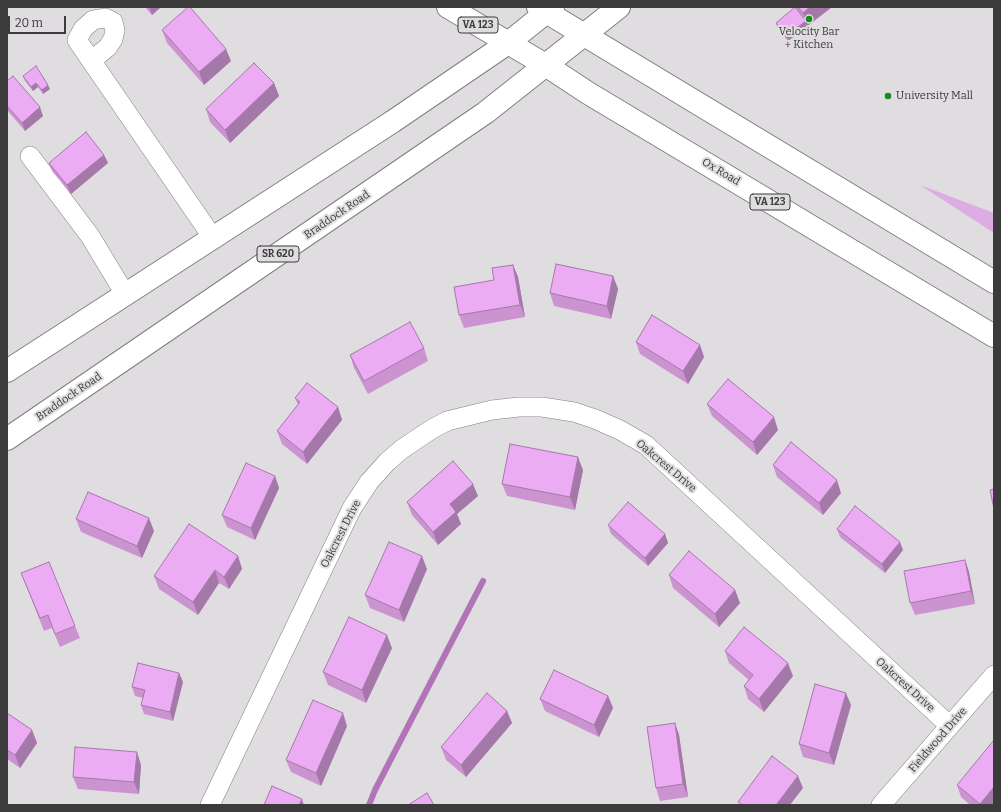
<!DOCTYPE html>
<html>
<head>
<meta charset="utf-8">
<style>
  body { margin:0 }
  #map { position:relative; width:1001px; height:812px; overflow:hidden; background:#e0dde0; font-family:Bitter,serif }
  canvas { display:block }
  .frame { position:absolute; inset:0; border:8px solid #3c3b3c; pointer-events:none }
  .scale { position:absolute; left:8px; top:16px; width:58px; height:18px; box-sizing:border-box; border:2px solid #3c3b3c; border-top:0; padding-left:5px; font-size:12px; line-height:14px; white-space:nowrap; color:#3c3b3c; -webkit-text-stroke:3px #e0dde0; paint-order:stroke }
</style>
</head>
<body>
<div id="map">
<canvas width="1001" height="812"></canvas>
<div class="frame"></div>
<div class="scale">20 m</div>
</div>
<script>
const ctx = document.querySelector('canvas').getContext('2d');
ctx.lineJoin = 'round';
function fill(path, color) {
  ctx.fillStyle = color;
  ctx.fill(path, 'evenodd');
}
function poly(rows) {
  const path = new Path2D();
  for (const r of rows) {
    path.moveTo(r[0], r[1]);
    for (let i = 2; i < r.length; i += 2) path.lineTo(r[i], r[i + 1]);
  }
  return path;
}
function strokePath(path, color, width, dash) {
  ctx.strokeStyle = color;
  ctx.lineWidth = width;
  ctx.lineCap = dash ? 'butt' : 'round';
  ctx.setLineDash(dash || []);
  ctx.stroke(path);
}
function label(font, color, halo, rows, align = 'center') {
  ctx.font = font + ' Bitter,serif';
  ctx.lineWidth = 4;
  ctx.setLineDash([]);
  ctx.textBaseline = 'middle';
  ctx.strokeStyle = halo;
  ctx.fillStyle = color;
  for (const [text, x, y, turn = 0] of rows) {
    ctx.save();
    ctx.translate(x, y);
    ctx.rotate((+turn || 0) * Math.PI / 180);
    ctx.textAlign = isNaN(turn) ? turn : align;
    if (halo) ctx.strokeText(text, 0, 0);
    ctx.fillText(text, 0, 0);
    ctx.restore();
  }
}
fill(poly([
  [920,185,994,213,994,233]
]), '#dcace2');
strokePath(poly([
  [369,805,375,790,483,581]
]), '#b074b7', 6);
const minor = poly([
  [91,61,108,47,113,39,115,30,113,22,105,18,93,20,83,29,77,40,213,238],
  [30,156,90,236,125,294],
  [210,805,352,508,369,482,387,462,402,449,432,429,447,421,492,410,519,407,542,407,574,412,595,419,620,430,646,445,950,726],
  [881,805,994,675]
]);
const major = poly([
  [448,7,547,66,588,93,994,336],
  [538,7,994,282],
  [7,371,392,122,508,43,553,7],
  [7,439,485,113,619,7]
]);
strokePath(minor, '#827f82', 20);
strokePath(major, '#827f82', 24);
strokePath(minor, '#fff', 19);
strokePath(major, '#fff', 22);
fill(poly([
  [145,7,161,7,152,15],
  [793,7,832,7,788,41,777,27,776,23,794,8],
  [162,30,231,61,204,85,167,43],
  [23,76,50,89,43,94,38,87,33,91,25,81],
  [7,81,43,116,25,131,7,110],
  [274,83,279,96,230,143,210,122,206,109],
  [104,155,108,163,71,194,52,171,49,163],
  [513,265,518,277,525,317,464,328,459,315,494,280],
  [613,276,618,289,611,319,554,306,550,293],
  [636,342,700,345,704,357,688,384,640,354],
  [424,348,428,361,368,394,354,368,350,355],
  [295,398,338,407,342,420,307,464,282,444,277,431,298,405],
  [707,404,778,430,757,455,712,416],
  [773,465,841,493,823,515,777,477],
  [583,470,575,510,507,496,502,484],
  [275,476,279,488,255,540,227,527,222,515],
  [478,496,457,514,461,524,438,545,412,515,407,502],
  [76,519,154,531,142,558,81,532],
  [608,525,665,534,668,543,648,566,611,534],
  [837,529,903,550,885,573,840,537],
  [238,556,242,569,229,589,219,583,198,615,159,589,154,576],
  [965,560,969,572,975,604,915,615,910,603],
  [427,569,404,622,370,608,365,595],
  [21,573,75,626,80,638,60,647,52,628,44,631],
  [669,575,735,590,740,603,719,627,673,588],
  [392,648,366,703,328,685,323,672],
  [725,651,793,676,764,712,748,699,744,686,749,680,729,663],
  [179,673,183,682,173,721,144,714,141,705,143,698,135,696,132,687],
  [608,696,613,708,599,737,545,711,540,699],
  [851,705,834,765,803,757,799,744],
  [507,711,512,723,466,777,446,760,441,747],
  [7,713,32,730,37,743,20,768,7,759],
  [675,723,679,735,688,797,660,801,656,788],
  [347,726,321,786,291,772,286,760],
  [141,765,139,794,78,789,73,777],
  [957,785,994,805,970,805,961,797]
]), '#cb94d1');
fill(poly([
  [149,7,161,7,152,15],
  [810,7,832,7,788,41,786,36,806,21,803,13],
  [226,49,231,61,204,85,199,72],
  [36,83,38,87,33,91,31,87],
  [274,83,279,96,230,143,225,130],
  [48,85,50,89,43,94,42,90],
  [40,107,43,116,25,131,22,123],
  [104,155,108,163,71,194,67,185],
  [513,265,518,277,525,317,520,305],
  [613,276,618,289,611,319,607,306],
  [700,345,704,357,688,384,683,371],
  [338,407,342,420,307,464,303,452],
  [774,417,778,430,757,455,753,442],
  [578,457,583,470,575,510,570,497],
  [275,476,279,488,255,540,251,528],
  [837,480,841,493,823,515,819,503],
  [473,484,478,496,457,514,461,524,438,545,433,532,450,504],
  [149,518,154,531,142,558,137,546],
  [665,534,668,543,648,566,645,558],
  [900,542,903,550,885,573,882,564],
  [238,556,242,569,229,589,224,577],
  [422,556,427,569,404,622,399,610],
  [965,560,969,572,975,604,971,591],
  [215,570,219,583,198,615,193,602],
  [735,590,740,603,719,627,715,614],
  [387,635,392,648,366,703,362,690],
  [788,663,793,676,764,712,759,699],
  [179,673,183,682,173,721,170,712],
  [846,693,851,705,834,765,829,753],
  [608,696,613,708,599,737,594,725],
  [507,711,512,723,466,777,461,765],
  [343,713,347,726,321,786,316,773],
  [675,723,679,735,688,797,683,784],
  [32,730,37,743,20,768,15,755],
  [137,752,141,765,139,794,134,782],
  [798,776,803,788,790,805,776,805],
  [994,787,994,805,980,805,980,804],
  [302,799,304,805,299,805]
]), '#a578aa');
const building = poly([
  [188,7,190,7,226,49,199,72,162,30,188,7],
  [795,7,806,21,786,36,776,23,795,7],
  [798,7,810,7,803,13,798,7],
  [254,63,274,83,225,130,206,109,254,63],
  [36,66,48,85,42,90,36,83,31,87,23,76,36,66],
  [13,76,40,107,22,123,7,106,7,81,13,76],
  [86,132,104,155,67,185,49,163,86,132],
  [556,264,613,276,607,306,550,293,556,264],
  [513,265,520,305,459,315,454,287,494,280,492,268,513,265],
  [652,315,700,345,683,371,636,342,652,315],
  [410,322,424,348,364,381,350,355,410,322],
  [728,379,774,417,753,442,707,404,728,379],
  [307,383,338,407,303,452,277,431,300,402,295,398,307,383],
  [791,442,837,480,819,503,773,465,791,442],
  [510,444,578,457,570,497,502,484,510,444],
  [453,461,473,484,450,504,456,512,433,532,407,502,453,461],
  [246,463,275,476,251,528,222,515,246,463],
  [994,489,994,509,990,490,994,489],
  [88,492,149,518,137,546,76,519,88,492],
  [628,502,665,534,645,558,608,525,628,502],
  [855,506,900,542,882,564,837,529,855,506],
  [189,524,238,556,224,577,215,570,193,602,154,576,189,524],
  [389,542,422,556,399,610,365,595,389,542],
  [689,551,735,590,715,614,669,575,689,551],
  [965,560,971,591,910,603,904,571,965,560],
  [49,562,75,626,55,634,48,615,40,618,21,573,49,562],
  [349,617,387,635,362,690,323,672,349,617],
  [744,627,788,663,759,699,744,686,753,675,725,651,744,627],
  [138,663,179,673,170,712,141,705,145,690,132,687,138,663],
  [554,670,608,696,594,725,540,699,554,670],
  [815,684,846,693,829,753,799,744,815,684],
  [487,693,507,711,461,765,441,747,487,693],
  [313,700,343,713,316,773,286,760,313,700],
  [7,713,32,730,15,755,7,750,7,713],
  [675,723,683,784,656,788,647,727,675,723],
  [994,740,994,787,980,804,957,785,994,740],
  [75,747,137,752,134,782,73,777,75,747],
  [772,756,798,776,776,805,742,805,738,802,772,756],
  [272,786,302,799,299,805,264,805,272,786],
  [427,793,434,805,408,805,427,793]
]);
fill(building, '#ecacf3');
strokePath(building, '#a578aa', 1);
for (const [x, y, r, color] of [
  [809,19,4,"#118d18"],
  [888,96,4,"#118d18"]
]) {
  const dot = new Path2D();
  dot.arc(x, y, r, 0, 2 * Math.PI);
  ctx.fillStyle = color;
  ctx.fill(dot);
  strokePath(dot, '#e0dde0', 1.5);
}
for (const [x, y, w] of [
  [478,25,40],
  [770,202,40],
  [278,254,42]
]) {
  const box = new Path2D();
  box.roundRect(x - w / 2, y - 8, w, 16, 3);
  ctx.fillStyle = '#e0dde0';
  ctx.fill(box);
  strokePath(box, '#3c3b3c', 1);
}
label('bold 10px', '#3c3b3c', null, [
  ["VA 123",478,25],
  ["VA 123",770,202],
  ["SR 620",278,254]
]);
label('11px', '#3c3b3c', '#e0dde0', [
  ["Velocity Bar",809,32],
  ["+ Kitchen",809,45],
  ["University Mall",896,96,"left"]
]);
label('11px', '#3c3b3c', '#e0dde0', [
  ["Ox Road",721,172,31],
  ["Braddock Road",337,215,-34],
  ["Braddock Road",69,397,-34],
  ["Oakcrest Drive",666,466,40],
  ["Oakcrest Drive",341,534,-63],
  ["Oakcrest Drive",905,685,42],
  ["Fieldwood Drive",938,740,-49]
]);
</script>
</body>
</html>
